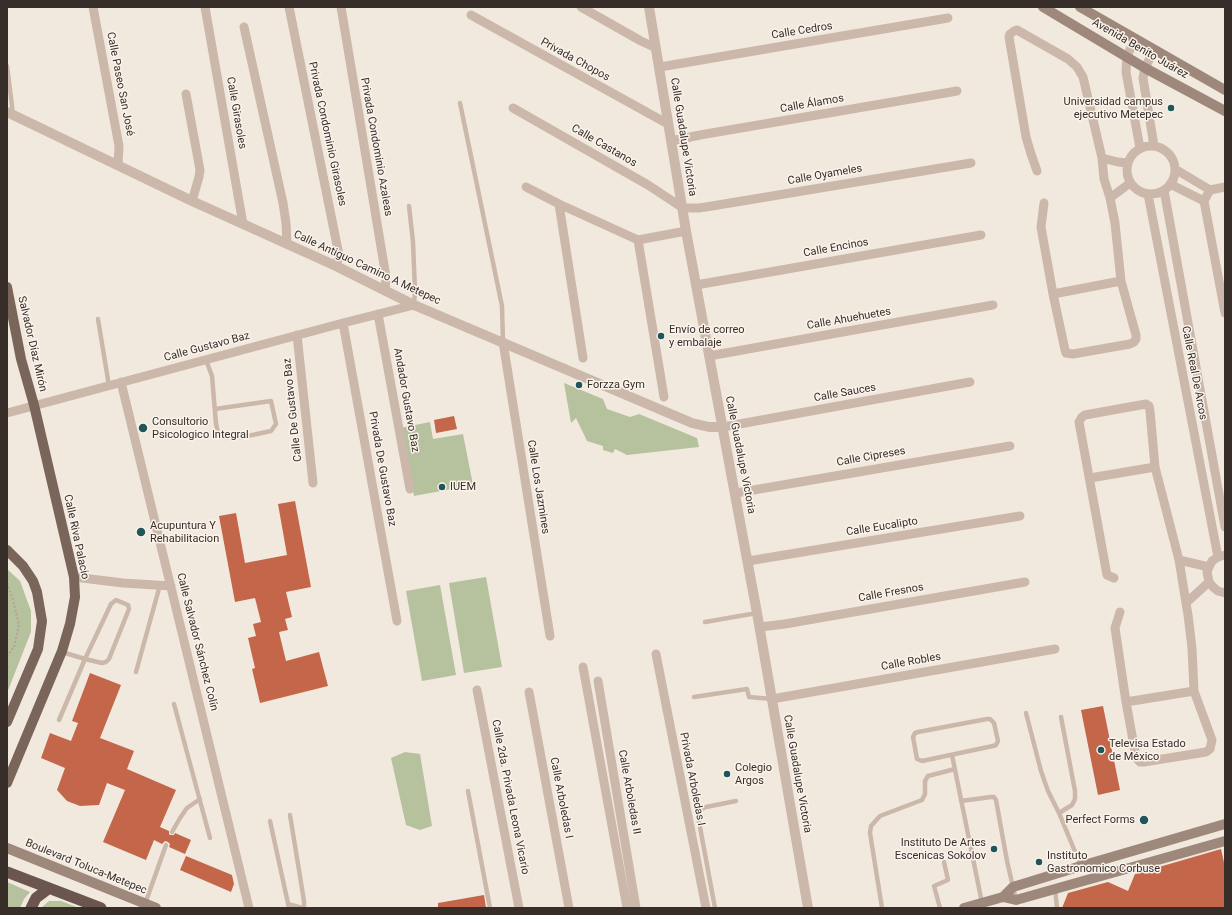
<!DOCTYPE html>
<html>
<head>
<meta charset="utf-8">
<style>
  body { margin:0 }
  #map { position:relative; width:1232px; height:915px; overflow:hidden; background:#f2e9de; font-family:Roboto,sans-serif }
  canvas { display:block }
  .frame { position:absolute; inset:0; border:8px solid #382e29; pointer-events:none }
</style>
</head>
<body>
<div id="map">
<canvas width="1232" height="915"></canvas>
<div class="frame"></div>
</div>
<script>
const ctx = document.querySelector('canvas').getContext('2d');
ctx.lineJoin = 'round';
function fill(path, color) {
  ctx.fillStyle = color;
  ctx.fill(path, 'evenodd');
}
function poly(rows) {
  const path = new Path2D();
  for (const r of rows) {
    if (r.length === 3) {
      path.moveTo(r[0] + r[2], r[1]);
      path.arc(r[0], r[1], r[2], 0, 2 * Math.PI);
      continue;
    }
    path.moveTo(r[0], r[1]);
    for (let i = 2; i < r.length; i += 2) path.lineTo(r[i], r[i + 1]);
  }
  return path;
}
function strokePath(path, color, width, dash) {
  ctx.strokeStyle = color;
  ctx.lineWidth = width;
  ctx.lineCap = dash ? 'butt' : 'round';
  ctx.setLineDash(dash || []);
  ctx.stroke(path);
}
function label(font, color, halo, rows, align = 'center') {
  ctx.font = font + ' Roboto,sans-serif';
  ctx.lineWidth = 3;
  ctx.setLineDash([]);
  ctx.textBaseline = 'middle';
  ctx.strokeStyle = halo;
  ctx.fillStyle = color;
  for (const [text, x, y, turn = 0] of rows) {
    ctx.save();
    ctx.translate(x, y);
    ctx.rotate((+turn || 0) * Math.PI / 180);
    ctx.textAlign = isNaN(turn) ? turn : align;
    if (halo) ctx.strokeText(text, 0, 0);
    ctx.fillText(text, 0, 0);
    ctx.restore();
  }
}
fill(poly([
  [564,383,603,399,607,409,630,417,639,414,697,438,699,447,627,455,615,449,613,453,603,450,603,446,587,441,576,418,571,423],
  [430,422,433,439,463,434,473,485,414,496,400,428],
  [7,569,20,581,31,611,31,632,7,693],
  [486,577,502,667,464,673,449,583],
  [440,585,456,675,422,681,406,591],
  [405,752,420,754,432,826,420,830,406,825,391,758],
  [7,882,30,892,24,899,20,908,7,908],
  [49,901,61,901,79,908,41,908]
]), '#b6c19e');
fill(poly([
  [454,416,457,429,436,433,434,420],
  [295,501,311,587,286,592,292,617,285,619,288,630,279,632,286,661,319,652,328,686,260,703,252,669,255,668,248,638,256,636,253,624,261,622,255,598,235,602,219,516,236,513,245,563,287,555,278,504],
  [90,673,121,685,100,738,134,751,127,769,176,790,160,827,169,831,169,834,170,835,174,835,175,833,191,840,185,854,169,847,170,844,168,842,165,841,162,844,154,840,146,860,103,842,125,790,107,783,99,805,80,806,67,801,57,790,65,768,41,758,50,733,71,741,78,723,72,721],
  [1103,706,1120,790,1098,795,1081,710],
  [1221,849,1225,867,1225,908,1062,908,1068,893,1108,882,1128,891,1135,874],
  [186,856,232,875,234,884,231,892,180,870],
  [484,895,486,908,438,908,438,903]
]), '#c4664a');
strokePath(poly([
  [7,583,13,600,19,625,14,647,7,656]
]), '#b6a294', 2, [2, 2]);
strokePath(poly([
  [7,66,13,114],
  [460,103,502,306,503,342],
  [409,206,413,242,415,291,414,304],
  [98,319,109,386],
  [206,360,212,376,216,424,219,437,243,437,271,431,276,424,271,401,215,409],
  [705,622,757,613],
  [136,672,160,585],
  [694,697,747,689,749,697,772,699],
  [174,704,210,838],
  [1026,713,1041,771,1048,791,1059,813],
  [1061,717,1075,791,1075,799,1072,805,1059,813,1081,866],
  [987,719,990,719,994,723,998,741,996,745,993,746,922,761,917,759,913,737,915,733,918,732,987,719],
  [59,720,85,659,102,663,106,662,109,659,129,609,128,605,116,600,111,604,85,659,62,652],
  [952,755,982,903],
  [468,791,490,908],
  [961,801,991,797,994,797,996,800,1007,861,1016,900],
  [290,815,304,901,304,908],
  [270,821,289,908],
  [172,832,180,818,187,808,200,799],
  [1055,889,1057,908],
  [145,904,166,845],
  [288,904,302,908],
  [715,908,697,811,706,807,736,801],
  [882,908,870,833,871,826,880,816,922,800,925,794,925,781,928,776,955,769],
  [940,908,934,886,948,880,944,862]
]), '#cbb8aa', 4.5);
strokePath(poly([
  [93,7,119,146,118,165],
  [205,7,243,224],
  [289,7,338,250,339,256,336,266],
  [341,7,386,277,385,291],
  [581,7,641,41,656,48],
  [471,15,668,124],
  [244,27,283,203,286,223,287,244],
  [1135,39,1127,56,1126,72,1140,148],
  [660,67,948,18],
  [186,94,200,170,199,177,192,201],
  [513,108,648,185,683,208,699,208,712,206,971,163],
  [671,141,700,135,957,91],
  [1154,146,1143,78,1145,68,1154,50],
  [1151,170,24],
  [1102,158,1118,162,1128,163],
  [1175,169,1210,190],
  [1037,171,1031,154,1026,137,1009,37,1010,34,1014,31,1017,30,1068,59,1077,67,1083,77,1102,158,1104,179,1110,198,1115,223,1121,281,1136,335,1136,339,1134,342,1130,344,1073,354,1066,353,1065,350,1053,294,1041,227,1044,203],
  [1170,184,1204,201],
  [526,187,559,204,638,240,686,231],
  [1225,187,1210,190,1204,201,1225,313],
  [1164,190,1225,527],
  [1148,194,1218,557],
  [1110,198,1130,183],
  [559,204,583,358],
  [638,240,664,397],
  [696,285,981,235],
  [1053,294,1121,281],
  [378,314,410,489],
  [343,323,397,621],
  [297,335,313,483],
  [503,342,550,636],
  [709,356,993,305],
  [121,382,249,908],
  [7,413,343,323,414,305],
  [723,427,970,382],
  [1090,478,1155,467],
  [736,493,1010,446],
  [1225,555,1218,557,1212,561,1209,567,1207,572,1209,582,1213,587,1218,591,1225,593],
  [1179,560,1209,567],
  [748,561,1020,516],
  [74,577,123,583,171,586],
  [1114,578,1107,575,1079,422,1082,417,1085,415,1146,404,1149,406,1150,411,1155,467,1179,560,1188,615,1192,648,1194,691,1212,740,1210,749,1206,752,1144,762,1140,762,1138,760,1136,757,1126,702,1115,628,1120,612],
  [1186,603,1209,582],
  [760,627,785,624,1025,582],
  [656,654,706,908],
  [583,667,627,908],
  [598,681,636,908],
  [477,690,519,908],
  [529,692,569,908],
  [772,699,1055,649],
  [1126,702,1194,691]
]), '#cbb8aa', 9);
strokePath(poly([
  [649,7,686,231,757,613,808,908],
  [7,112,192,201,336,266,414,305,692,423,709,427,723,427]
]), '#cbb8aa', 10);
strokePath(poly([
  [1043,7,1145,68,1225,111],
  [1080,7,1225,90],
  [7,848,156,908],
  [1003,897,1013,887,1081,866,1225,824],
  [964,908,1003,897,1016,900,1225,841]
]), '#9e877b', 10);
strokePath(poly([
  [7,287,21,359,34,405,74,577,75,597,70,624,62,651,7,783],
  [7,550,23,566,33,581,37,592,42,621,38,649,7,722]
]), '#7a655b', 10);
strokePath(poly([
  [7,872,101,908],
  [31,908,36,898,48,889]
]), '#6a564e', 11);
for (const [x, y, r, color] of [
  [1171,108,4,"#1f5659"],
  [661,336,4,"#1f5659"],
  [579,385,4,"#1f5659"],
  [143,428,5,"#1f5659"],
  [442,487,4,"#1f5659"],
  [141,532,5,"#1f5659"],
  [1101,750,4,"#1f5659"],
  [727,774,4,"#1f5659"],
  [1144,820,5,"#1f5659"],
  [994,849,4,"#1f5659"],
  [1039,862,4,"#1f5659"]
]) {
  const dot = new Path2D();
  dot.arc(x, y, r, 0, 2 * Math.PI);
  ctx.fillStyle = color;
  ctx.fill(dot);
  strokePath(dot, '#faf3eb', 1.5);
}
label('11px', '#382e29', '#faf3eb', [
  ["Calle Cedros",802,31,-9],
  ["Avenida Benito Juárez",1140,49,30],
  ["Privada Chopos",575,60,29],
  ["Calle Paseo San José",120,84,79],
  ["Calle Álamos",812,104,-10],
  ["Calle Girasoles",236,113,80],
  ["Privada Condominio Girasoles",327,134,78],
  ["Calle Guadalupe Victoria",683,137,81],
  ["Calle Castanos",604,146,30],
  ["Privada Condominio Azaleas",376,147,80],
  ["Calle Oyameles",825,175,-10],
  ["Calle Encinos",836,248,-10],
  ["Calle Antiguo Camino A Metepec",367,268,25],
  ["Calle Ahuehuetes",849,319,-10],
  ["Salvador Díaz Mirón",32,344,77],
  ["Calle Gustavo Baz",207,347,-15],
  ["Calle Real De Arcos",1194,373,79],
  ["Calle Sauces",845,393,-10],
  ["Andador Gustavo Baz",406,400,80],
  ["Calle De Gustavo Baz",293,410,-96],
  ["Calle Guadalupe Victoria",740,455,79],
  ["Calle Cipreses",871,457,-10],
  ["Privada De Gustavo Baz",382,469,80],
  ["Calle Los Jazmines",538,487,81],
  ["Calle Eucalipto",882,527,-9],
  ["Calle Riva Palacio",76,537,78],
  ["Calle Fresnos",891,593,-10],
  ["Calle Salvador Sánchez Colín",197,642,76],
  ["Calle Robles",911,662,-10],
  ["Calle Guadalupe Victoria",797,774,80],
  ["Privada Arboledas I",692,779,79],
  ["Calle Arboledas II",629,792,80],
  ["Calle 2da. Privada Leona Vicario",510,797,79],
  ["Calle Arboledas I",561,798,79],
  ["Boulevard Toluca-Metepec",86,867,22]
]);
label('11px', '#382e29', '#faf3eb', [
  ["Universidad campus",1163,102,"right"],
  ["ejecutivo Metepec",1163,115,"right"],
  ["Envío de correo",669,330],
  ["y embalaje",669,343],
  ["Forzza Gym",587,385],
  ["Consultorio",152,422],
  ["Psicologico Integral",152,435],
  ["IUEM",450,487],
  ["Acupuntura Y",150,526],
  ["Rehabilitacion",150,539],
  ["Televisa Estado",1109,744],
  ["de México",1109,757],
  ["Colegio",735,768],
  ["Argos",735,781],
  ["Perfect Forms",1135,820,"right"],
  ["Instituto De Artes",986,843,"right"],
  ["Escenicas Sokolov",986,856,"right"],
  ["Instituto",1047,856],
  ["Gastronomico Corbuse",1047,869]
], 'left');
</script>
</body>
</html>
